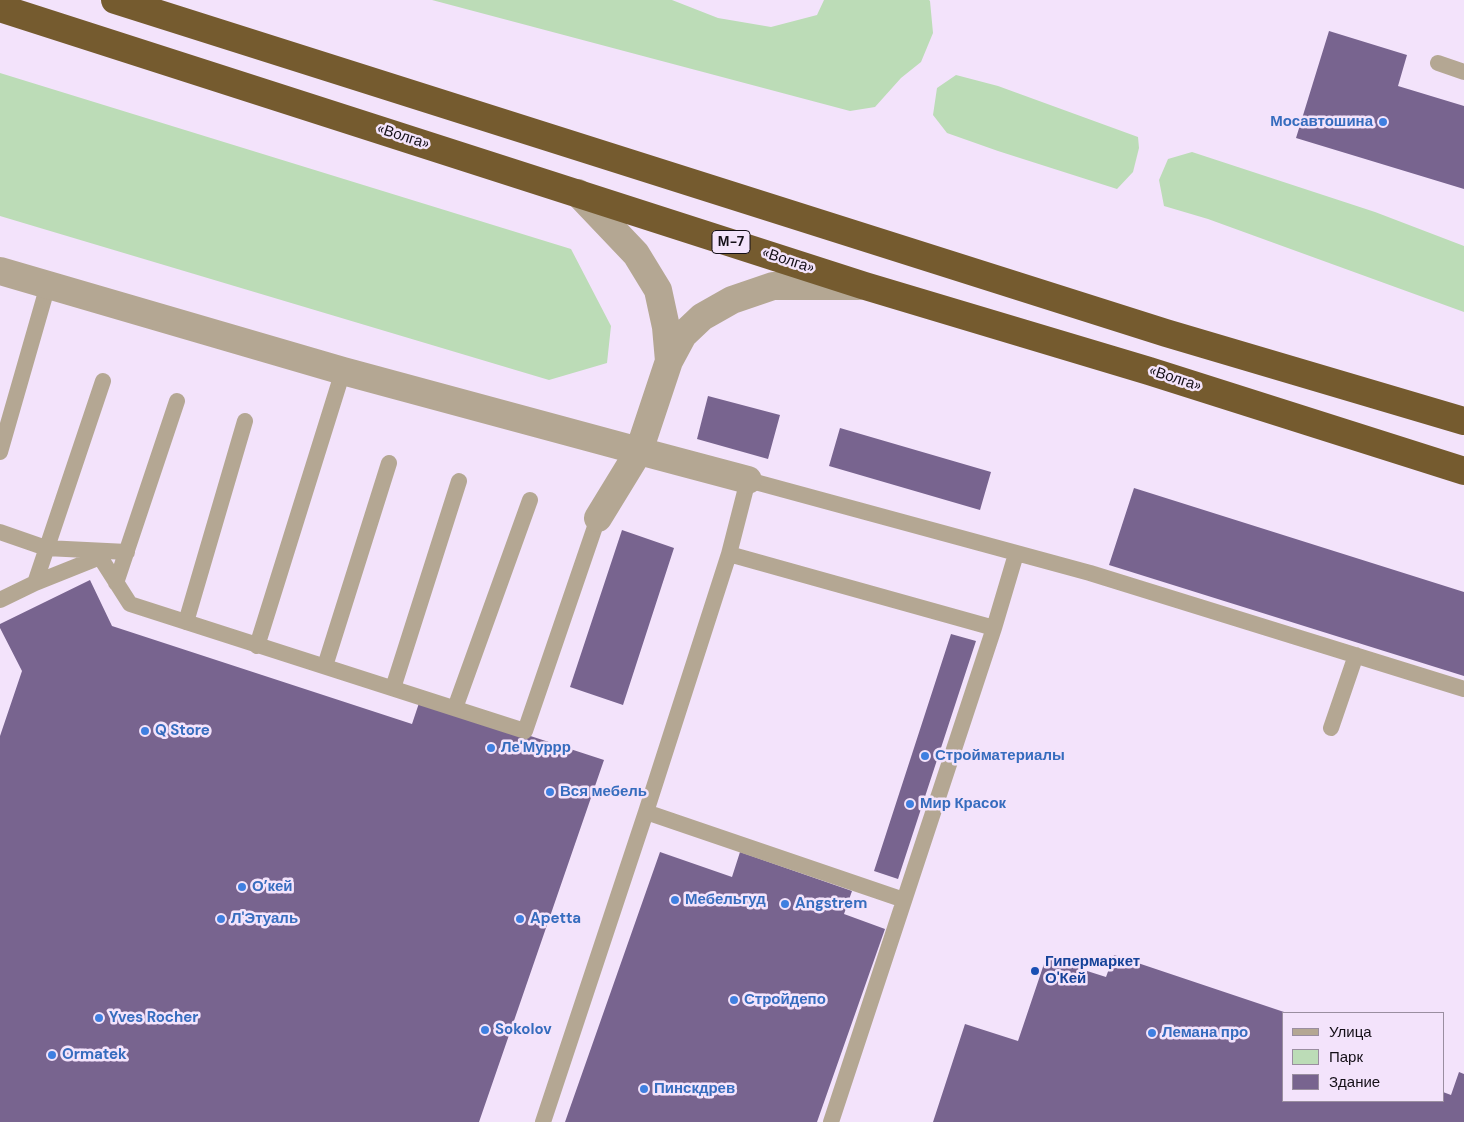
<!DOCTYPE html>
<html>
<head>
<meta charset="utf-8">
<style>
  body { margin:0 }
  #map { position:relative; width:1464px; height:1122px; overflow:hidden; background:#f3e3fb; font-family:"DM Sans",sans-serif }
  canvas { display:block }
  .legend { position:absolute; left:1282px; top:1012px; width:162px; height:90px; box-sizing:border-box; background:#f3e3fb; border:1px solid #9a8ea0; margin:0; padding:6px 9px; list-style:none; font-size:15px; color:#140f17 }
  .legend li { display:flex; align-items:center; gap:10px; height:25px }
  .legend b { width:25px; border:1px solid #9a8ea0 }
</style>
</head>
<body>
<div id="map">
<canvas width="1464" height="1122"></canvas>
<ul class="legend">
<li><b style="height:6px;background:#b4a793"></b>Улица</li>
<li><b style="height:14px;background:#bcdcb7"></b>Парк</li>
<li><b style="height:14px;background:#78648f"></b>Здание</li>
</ul>
</div>
<script>
const ctx = document.querySelector('canvas').getContext('2d');
ctx.lineJoin = 'round';
function fill(path, color) {
  ctx.fillStyle = color;
  ctx.fill(path, 'evenodd');
}
function poly(rows) {
  const path = new Path2D();
  for (const r of rows) {
    path.moveTo(r[0], r[1]);
    for (let i = 2; i < r.length; i += 2) path.lineTo(r[i], r[i + 1]);
  }
  return path;
}
function strokePath(path, color, width, dash) {
  ctx.strokeStyle = color;
  ctx.lineWidth = width;
  ctx.lineCap = dash ? 'butt' : 'round';
  ctx.setLineDash(dash || []);
  ctx.stroke(path);
}
function label(font, color, halo, rows, align = 'center') {
  ctx.font = font + ' "DM Sans",sans-serif';
  ctx.lineWidth = 5;
  ctx.setLineDash([]);
  ctx.textBaseline = 'middle';
  ctx.strokeStyle = halo;
  ctx.fillStyle = color;
  for (const [text, x, y, turn = 0] of rows) {
    ctx.save();
    ctx.translate(x, y);
    ctx.rotate((+turn || 0) * Math.PI / 180);
    ctx.textAlign = isNaN(turn) ? turn : align;
    if (halo) ctx.strokeText(text, 0, 0);
    ctx.fillText(text, 0, 0);
    ctx.restore();
  }
}
fill(poly([
  [432,0,672,0,718,18,771,27,817,15,824,0,929,0,930,1,933,33,921,62,901,78,875,107,850,111],
  [0,73,571,249,611,326,607,363,549,380,0,216],
  [956,75,998,86,1138,137,1139,148,1133,172,1117,189,998,151,947,133,933,115,937,88],
  [1192,152,1375,212,1464,246,1464,312,1208,219,1164,206,1159,180,1168,159]
]), '#bcdcb7');
fill(poly([
  [1329,31,1407,55,1398,86,1464,106,1464,189,1296,138],
  [708,396,780,415,768,459,697,439],
  [840,428,991,472,980,510,829,466],
  [1134,488,1464,592,1464,676,1109,565],
  [622,530,674,548,623,705,570,687],
  [90,580,112,626,412,724,420,700,604,760,479,1122,0,1122,0,736,22,671,0,628,0,624],
  [951,634,976,641,898,879,874,871],
  [660,852,732,877,740,852,852,891,844,914,885,929,817,1122,565,1122],
  [1114,955,1287,1013,1283,1013,1283,1101,1443,1101,1443,1092,1451,1095,1459,1072,1464,1074,1464,1122,933,1122,965,1024,1018,1041,1046,958,1106,977]
]), '#78648f');
strokePath(poly([
  [1438,63,1464,72],
  [0,452,48,285],
  [0,532,46,548,127,552],
  [1016,554,994,628,729,554,748,480,1090,573,1464,689],
  [35,583,103,381],
  [116,583,177,401],
  [0,600,35,583,100,557,130,604,525,731,598,518],
  [186,622,245,421],
  [257,646,343,371],
  [325,666,389,463],
  [393,688,459,481],
  [455,708,530,500],
  [1331,728,1356,655],
  [646,812,904,900],
  [543,1122,646,812,729,554],
  [831,1122,994,628]
]), '#b4a793', 16);
strokePath(poly([
  [578,193,636,254,658,290,666,327,669,361,683,335,702,317,732,300,773,286,858,286],
  [0,271,343,371,639,451,598,518],
  [669,361,639,451,748,480]
]), '#b4a793', 28);
strokePath(poly([
  [115,0,1166,333,1464,421],
  [0,8,865,286,1149,371,1464,471]
]), '#755b2f', 28);
for (const [x, y, r, color] of [
  [1383,122,5,"#3f7fe0"],
  [145,731,5,"#3f7fe0"],
  [491,748,5,"#3f7fe0"],
  [925,756,5,"#3f7fe0"],
  [550,792,5,"#3f7fe0"],
  [910,804,5,"#3f7fe0"],
  [242,887,5,"#3f7fe0"],
  [675,900,5,"#3f7fe0"],
  [785,904,5,"#3f7fe0"],
  [221,919,5,"#3f7fe0"],
  [520,919,5,"#3f7fe0"],
  [1035,971,5,"#1a4fb4"],
  [734,1000,5,"#3f7fe0"],
  [99,1018,5,"#3f7fe0"],
  [485,1030,5,"#3f7fe0"],
  [1152,1033,5,"#3f7fe0"],
  [52,1055,5,"#3f7fe0"],
  [644,1089,5,"#3f7fe0"]
]) {
  const dot = new Path2D();
  dot.arc(x, y, r, 0, 2 * Math.PI);
  ctx.fillStyle = color;
  ctx.fill(dot);
  strokePath(dot, '#f3e3fb', 2);
}
for (const [x, y, w] of [
  [731,242,38]
]) {
  const box = new Path2D();
  box.roundRect(x - w / 2, y - 11.5, w, 23, 4);
  ctx.fillStyle = '#f3e3fb';
  ctx.fill(box);
  strokePath(box, '#140f17', 1);
}
label('bold 14px', '#140f17', null, [
  ["М-7",731,242]
]);
label('bold 15px', '#366cbe', '#f3e3fb', [
  ["Мосавтошина",1373,122,"right"],
  ["Q Store",155,731],
  ["Ле'Муррр",501,748],
  ["Стройматериалы",935,756],
  ["Вся мебель",560,792],
  ["Мир Красок",920,804],
  ["О’кей",252,887],
  ["Мебельгуд",685,900],
  ["Angstrem",795,904],
  ["Л'Этуаль",231,919],
  ["Apetta",530,919],
  ["Стройдепо",744,1000],
  ["Yves Rocher",109,1018],
  ["Sokolov",495,1030],
  ["Лемана про",1162,1033],
  ["Ormatek",62,1055],
  ["Пинскдрев",654,1089]
], 'left');
label('15px', '#140f17', '#f3e3fb', [
  ["«Волга»",403,137,18],
  ["«Волга»",788,261,18],
  ["«Волга»",1175,379,18]
]);
label('bold 15px', '#164399', '#f3e3fb', [
  ["Гипермаркет",1045,962],
  ["О'Кей",1045,979]
], 'left');
</script>
</body>
</html>
